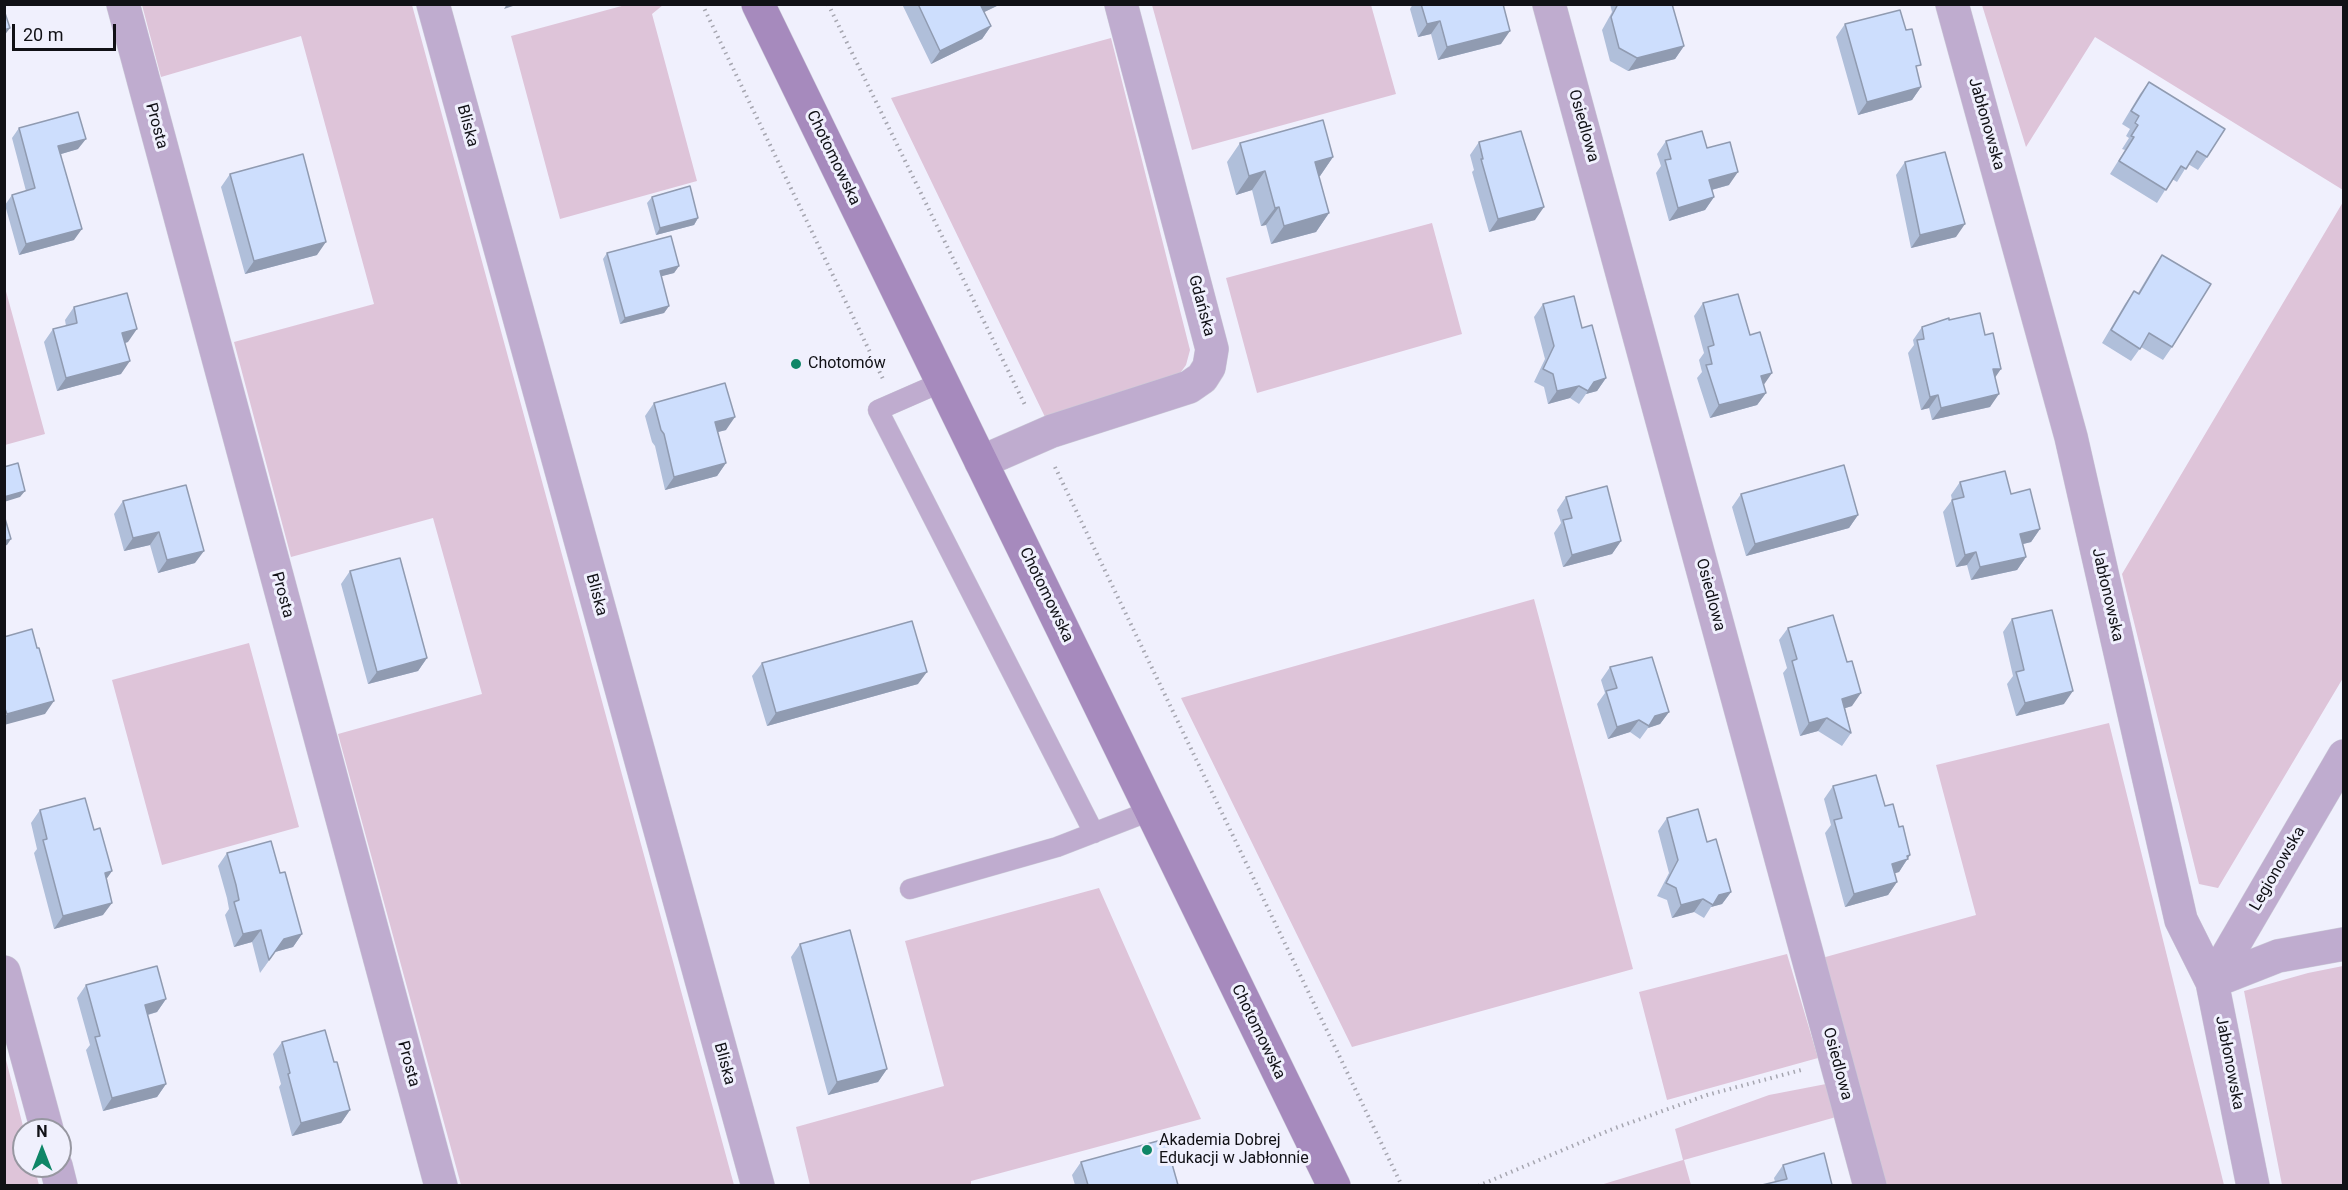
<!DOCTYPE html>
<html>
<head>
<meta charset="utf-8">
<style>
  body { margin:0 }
  #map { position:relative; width:2348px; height:1190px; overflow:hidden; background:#f0f0fd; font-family:Roboto,sans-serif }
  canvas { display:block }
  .frame { position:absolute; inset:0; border:6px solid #111116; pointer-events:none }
  .north { position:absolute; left:12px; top:1118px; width:60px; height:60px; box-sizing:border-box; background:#f0f0fd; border:2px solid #9797a1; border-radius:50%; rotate:0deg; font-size:16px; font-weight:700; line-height:24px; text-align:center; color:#111116 }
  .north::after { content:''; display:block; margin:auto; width:21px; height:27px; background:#0f8667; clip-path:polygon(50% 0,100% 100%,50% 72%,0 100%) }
  .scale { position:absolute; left:12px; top:24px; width:104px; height:27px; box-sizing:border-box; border:3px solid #111116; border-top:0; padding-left:8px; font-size:18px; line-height:21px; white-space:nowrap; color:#111116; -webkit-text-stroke:4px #f0f0fd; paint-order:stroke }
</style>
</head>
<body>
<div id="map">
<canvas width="2348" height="1190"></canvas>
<div class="frame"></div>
<div class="north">N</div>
<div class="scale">20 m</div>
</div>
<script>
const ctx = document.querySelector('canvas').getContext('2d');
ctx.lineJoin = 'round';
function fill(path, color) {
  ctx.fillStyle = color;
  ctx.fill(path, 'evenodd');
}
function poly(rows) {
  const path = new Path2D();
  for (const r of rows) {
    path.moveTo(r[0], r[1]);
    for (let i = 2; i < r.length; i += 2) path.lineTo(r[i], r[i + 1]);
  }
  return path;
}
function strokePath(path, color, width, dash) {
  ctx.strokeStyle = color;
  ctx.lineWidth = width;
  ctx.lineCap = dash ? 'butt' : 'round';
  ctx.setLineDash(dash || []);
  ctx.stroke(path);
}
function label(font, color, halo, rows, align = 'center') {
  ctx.font = font + ' Roboto,sans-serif';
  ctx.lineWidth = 6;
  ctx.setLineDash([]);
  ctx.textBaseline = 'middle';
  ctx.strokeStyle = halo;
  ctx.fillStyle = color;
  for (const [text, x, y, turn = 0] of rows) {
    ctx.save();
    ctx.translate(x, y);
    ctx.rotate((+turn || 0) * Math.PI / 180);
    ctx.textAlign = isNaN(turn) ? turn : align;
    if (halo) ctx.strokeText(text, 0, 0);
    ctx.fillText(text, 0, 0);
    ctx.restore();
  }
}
fill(poly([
  [629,4,663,5,652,14,697,181,560,219,511,36],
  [142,5,412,5,734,1185,461,1185,338,734,482,694,433,518,291,557,234,342,374,304,301,36,161,77],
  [1152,5,1371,5,1396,94,1192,150],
  [1982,5,2343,5,2343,190,2095,37,2026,147],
  [1111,38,1190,350,1186,365,1178,376,1046,419,891,98],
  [2343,202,2343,678,2218,888,2199,884,2122,574],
  [1432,223,1462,334,1257,393,1226,278],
  [4,284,45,434,5,445,4,445],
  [1534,599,1633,969,1352,1047,1181,698],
  [249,643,299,827,162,865,112,680],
  [2109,723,2224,1185,1886,1185,1822,958,1976,915,1936,765],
  [1099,888,1201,1119,971,1181,971,1185,810,1185,796,1127,944,1086,905,941],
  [1787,954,1818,1058,1667,1100,1639,992],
  [2343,966,2343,1185,2282,1185,2244,991,2308,973],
  [5,1056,24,1130,24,1166,34,1166,39,1185,5,1185],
  [1826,1084,1836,1117,1684,1160,1691,1185,1597,1186,1683,1160,1675,1129,1769,1095]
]), '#dec4d9');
const lane = poly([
  [942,382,878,410,1094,833],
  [910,889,1057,847,1150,811]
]);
const street = poly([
  [123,4,441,1186],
  [433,4,758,1186],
  [1549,4,1870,1186],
  [1952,4,2071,437,2181,920,2212,982,2253,1186],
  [981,462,1052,431,1189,387,1202,378,1209,367,1212,349,1121,4],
  [4,972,47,1130],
  [2212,982,2344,756],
  [2212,982,2278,956,2344,944],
  [56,1166,61,1186]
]);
const secondary = poly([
  [758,4,1334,1186]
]);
strokePath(lane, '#ccccd8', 21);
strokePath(street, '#ccccd8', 34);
strokePath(secondary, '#ccccd8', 34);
strokePath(poly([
  [702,4,883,379],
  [828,4,1026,407],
  [1055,467,1402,1186],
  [1478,1186,1610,1130,1707,1095,1805,1069]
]), '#a6a6b0', 4, [1.5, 4.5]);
strokePath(lane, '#bfaccf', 20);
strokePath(street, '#bfaccf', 33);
strokePath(secondary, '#a68abd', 33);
fill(poly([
  [902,4,1001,4,984,12,991,26,982,39,931,64],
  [1413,4,1503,4,1501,44,1438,60,1431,34,1418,37,1410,9],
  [1610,4,1672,4,1684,46,1675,59,1628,71,1610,61,1602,30,1612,12],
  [1845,24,1921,87,1912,100,1858,115,1836,37],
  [2149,82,2207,157,2198,170,2188,164,2177,182,2172,179,2157,203,2110,174,2125,150,2122,149,2129,138,2126,136,2130,129,2122,124,2140,94],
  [19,128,78,149,61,154,74,240,19,255,5,205,12,195,26,191,12,138],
  [1666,141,1707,148,1729,185,1712,190,1714,197,1705,210,1669,221,1656,173,1661,166,1657,154],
  [1479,142,1535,220,1489,232,1472,172,1474,170,1470,155],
  [1240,143,1333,157,1320,176,1319,176,1329,213,1316,232,1271,244,1266,225,1261,226,1252,190,1236,195,1227,162],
  [1905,162,1956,237,1911,248,1896,175],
  [230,174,317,255,245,274,221,187],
  [652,197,698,218,694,225,656,235,647,203],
  [607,253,679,266,674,273,661,276,669,306,664,313,620,324,603,259],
  [2162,255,2172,347,2163,360,2141,347,2131,361,2102,343,2125,304,2134,291,2138,293,2153,268],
  [1703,303,1763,385,1766,393,1757,405,1710,418,1697,378,1702,372,1699,360,1704,353,1694,316],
  [1543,304,1582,328,1606,378,1597,391,1586,394,1579,404,1570,398,1548,404,1544,387,1534,382,1545,359,1534,317],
  [74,307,128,342,125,343,121,374,57,391,44,342,53,329,66,326,65,320],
  [1949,320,1995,378,1990,407,1932,420,1929,408,1921,410,1908,353,1914,345,1913,340,1922,327],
  [654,403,726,430,718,432,726,463,717,476,665,490,655,446,652,442,645,416],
  [1960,482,2040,529,2031,542,2023,544,2026,557,2017,570,1971,580,1967,565,1956,567,1943,512,1952,500,1951,495],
  [1741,494,1858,515,1849,528,1746,556,1732,507],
  [1566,497,1621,541,1612,554,1563,567,1554,533,1561,523,1557,510],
  [123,501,195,563,158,573,150,545,124,551,114,514],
  [350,571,427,658,418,671,368,684,341,584],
  [2012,619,2064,704,2016,716,2007,684,2013,676,2003,632],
  [1788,628,1852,706,1845,708,1851,733,1842,746,1818,731,1800,736,1783,673,1787,668,1779,640],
  [762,663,918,684,767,726,752,676],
  [1610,667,1669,712,1660,724,1648,728,1640,739,1630,732,1608,739,1597,704,1605,693,1601,680],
  [1833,786,1885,806,1910,855,1899,872,1894,873,1897,882,1888,895,1845,907,1825,833,1831,825,1824,799],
  [40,810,94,830,112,871,106,879,103,915,54,929,34,853,37,849,31,823],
  [1667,818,1707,842,1731,892,1722,904,1711,907,1704,918,1694,912,1672,918,1667,900,1657,896,1669,873,1658,831],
  [227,853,280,873,302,934,293,947,275,952,260,973,252,942,234,947,225,915,229,909,227,898,218,866],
  [800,944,887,1069,878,1082,828,1095,791,957],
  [86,985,166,999,157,1012,148,1015,166,1084,157,1097,103,1111,86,1050,90,1045,77,998],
  [282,1042,334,1062,350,1110,341,1123,292,1136,279,1087,281,1084,273,1054],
  [1081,1162,1178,1185,1075,1185,1072,1175],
  [1783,1165,1832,1185,1775,1182,1774,1178]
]), '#b0bfda');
fill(poly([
  [507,4,519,4,504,9],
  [983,4,1001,4,972,18,981,6],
  [1440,21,1431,34,1418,37,1427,24],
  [991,26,982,39,931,64,940,51],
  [10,28,4,36,4,30],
  [1510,31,1501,44,1438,60,1447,47],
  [1684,46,1675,59,1628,71,1637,58],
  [1921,87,1912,100,1858,115,1867,102],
  [86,139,78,149,51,157,58,146],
  [1333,157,1320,176,1301,181,1315,162],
  [1265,171,1252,190,1236,195,1249,176],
  [1738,172,1729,185,1700,193,1709,180],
  [1714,197,1705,210,1669,221,1678,208],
  [1279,207,1266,225,1261,226,1275,208],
  [1544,207,1535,220,1489,232,1498,219],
  [1329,213,1316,232,1271,244,1284,226],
  [698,218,694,225,656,235,660,228],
  [1965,224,1956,237,1911,248,1920,235],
  [82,229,74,240,19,255,26,244],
  [326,242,317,255,245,274,254,261],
  [679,266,674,273,655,278,660,271],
  [669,306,664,313,620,324,625,318],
  [137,329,128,342,113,346,122,333],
  [130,361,121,374,57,391,66,378],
  [1993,369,2001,369,1992,382],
  [1772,373,1763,386,1761,376],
  [1606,378,1597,391,1586,394,1594,382],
  [1579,386,1570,398,1548,404,1557,391],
  [1766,393,1757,405,1710,418,1719,405],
  [1999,394,1990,407,1932,420,1941,408],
  [1938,395,1929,408,1921,410,1930,397],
  [735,417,726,430,706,435,715,422],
  [726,463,717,476,665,490,674,477],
  [25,491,20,497,4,502,4,497],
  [1858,515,1849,528,1746,556,1755,544],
  [2040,529,2031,542,2011,547,2020,534],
  [159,532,150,545,124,551,133,538],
  [11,539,7,545,4,546,4,541],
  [1621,541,1612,554,1563,567,1572,555],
  [204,551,195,563,158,573,167,560],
  [1976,552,1967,565,1956,567,1965,555],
  [2026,557,2017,570,1971,580,1980,567],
  [427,658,418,671,368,684,377,672],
  [927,672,918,684,767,726,776,713],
  [2073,691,2064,704,2016,716,2025,703],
  [1861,693,1852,706,1833,712,1842,699],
  [54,701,45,714,4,725,4,717,7,714],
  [1669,712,1660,724,1648,728,1655,716],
  [1827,718,1818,731,1800,736,1809,723],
  [1639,720,1630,732,1608,739,1617,727],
  [1910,855,1899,872,1883,877,1892,864],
  [112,871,103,884,105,873],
  [1897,882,1888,895,1845,907,1854,894],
  [1731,892,1722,904,1711,907,1719,895],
  [1703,899,1694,912,1672,918,1681,905],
  [112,903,103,915,54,929,63,916],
  [261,930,252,942,234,947,243,934],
  [302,934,293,947,275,952,260,973,284,939],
  [166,999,157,1012,136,1018,145,1005],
  [887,1069,878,1082,828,1095,837,1082],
  [166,1084,157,1097,103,1111,112,1098],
  [350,1110,341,1123,292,1136,301,1123]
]), '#909bb1');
const building = poly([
  [918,4,983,4,981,6,991,26,940,51,918,4],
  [1421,4,1503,4,1510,31,1447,47,1440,21,1427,24,1421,4],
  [1618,4,1672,4,1684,46,1637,58,1619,48,1611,17,1618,4],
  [4,10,10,28,4,30,4,10],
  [1900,10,1906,30,1912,29,1921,65,1916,66,1921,87,1867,102,1845,24,1900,10],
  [2149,82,2225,129,2207,157,2197,151,2186,169,2181,166,2166,190,2119,161,2134,137,2131,136,2138,125,2135,123,2139,116,2131,111,2149,82],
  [78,112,86,139,58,146,82,229,26,244,12,195,35,188,19,128,78,112],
  [1323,120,1333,157,1315,162,1329,213,1284,226,1279,207,1275,208,1265,171,1249,176,1240,143,1323,120],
  [1521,131,1544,207,1498,219,1481,159,1483,159,1479,142,1521,131],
  [1702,131,1707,148,1730,142,1738,172,1709,180,1714,197,1678,208,1665,160,1671,159,1666,141,1702,131],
  [1945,152,1965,224,1920,235,1905,162,1945,152],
  [303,154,326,242,254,261,230,174,303,154],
  [690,186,698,218,660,228,652,197,690,186],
  [671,236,679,266,660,271,669,306,625,318,607,253,671,236],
  [2162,255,2211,284,2172,347,2149,333,2140,349,2111,330,2134,291,2139,294,2162,255],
  [127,293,137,329,122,333,130,361,66,378,53,329,77,323,74,307,127,293],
  [1738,294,1750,335,1760,332,1772,373,1761,376,1766,393,1719,405,1706,365,1712,364,1708,347,1714,345,1703,303,1738,294],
  [1574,296,1582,328,1592,325,1606,378,1594,382,1588,391,1579,386,1557,391,1553,374,1543,369,1554,346,1543,304,1574,296],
  [1980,313,1985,335,1993,333,2001,369,1993,369,1999,394,1941,408,1938,395,1930,397,1917,340,1924,339,1922,327,1949,318,1949,320,1980,313],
  [725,383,735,417,715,422,726,463,674,477,664,434,661,430,654,403,725,383],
  [18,463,25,491,4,497,4,467,18,463],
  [1844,465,1858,515,1755,544,1741,494,1844,465],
  [2005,471,2011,494,2030,489,2040,529,2020,534,2026,557,1980,567,1976,552,1965,555,1952,500,1964,497,1960,482,2005,471],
  [186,485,204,551,167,560,159,532,133,538,123,501,186,485],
  [1607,486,1621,541,1572,555,1563,520,1572,518,1566,497,1607,486],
  [4,515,11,539,4,541,4,515],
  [400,558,427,658,377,672,350,571,400,558],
  [2052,610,2073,691,2025,703,2016,672,2024,670,2012,619,2052,610],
  [1833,615,1847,662,1852,661,1861,693,1842,699,1851,733,1827,718,1809,723,1792,661,1797,659,1788,628,1833,615],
  [912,621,927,672,776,713,762,663,912,621],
  [32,629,37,648,39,648,54,701,7,714,4,706,4,637,32,629],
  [1652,657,1669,712,1655,716,1649,726,1639,720,1617,727,1606,691,1617,688,1610,667,1652,657],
  [1876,775,1885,806,1893,804,1899,827,1903,826,1910,855,1907,856,1908,859,1892,864,1897,882,1854,894,1834,820,1842,818,1833,786,1876,775],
  [85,798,94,830,100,828,112,871,105,873,112,903,63,916,43,840,47,839,40,810,85,798],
  [1698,809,1707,842,1716,839,1731,892,1719,895,1713,905,1703,899,1681,905,1676,888,1666,883,1678,860,1667,818,1698,809],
  [271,841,280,873,285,872,302,934,284,939,269,960,261,930,243,934,234,902,239,900,236,885,227,853,271,841],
  [850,930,887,1069,837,1082,800,944,850,930],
  [157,966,166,999,145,1005,166,1084,112,1098,95,1037,100,1036,86,985,157,966],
  [325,1030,334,1062,337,1062,350,1110,301,1123,288,1074,290,1073,282,1042,325,1030],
  [1165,1139,1178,1185,1088,1185,1081,1162,1165,1139],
  [1824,1153,1832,1185,1762,1185,1787,1179,1783,1165,1824,1153]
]);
fill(building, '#cddefd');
strokePath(building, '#909bb1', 1.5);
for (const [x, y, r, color] of [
  [796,364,6,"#0f8667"],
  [1147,1150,6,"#0f8667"]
]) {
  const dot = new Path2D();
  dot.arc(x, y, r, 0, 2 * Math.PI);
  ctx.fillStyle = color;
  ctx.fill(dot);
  strokePath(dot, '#f0f0fd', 2);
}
label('16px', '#111116', '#f0f0fd', [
  ["Jabłonowska",1986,124,74],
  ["Prosta",156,126,75],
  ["Bliska",467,126,75],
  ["Osiedlowa",1583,126,74],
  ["Chotomowska",833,158,64],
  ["Gdańska",1201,306,75],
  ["Prosta",282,595,75],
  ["Bliska",596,595,75],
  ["Chotomowska",1046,595,64],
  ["Osiedlowa",1710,595,75],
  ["Jabłonowska",2107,595,77],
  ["Legionowska",2278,869,-60],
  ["Chotomowska",1258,1032,64],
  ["Jabłonowska",2229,1063,79],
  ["Prosta",408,1064,75],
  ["Bliska",724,1064,75],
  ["Osiedlowa",1837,1064,75]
]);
label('16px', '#111116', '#f0f0fd', [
  ["Chotomów",808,364],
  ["Akademia Dobrej",1159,1141],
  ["Edukacji w Jabłonnie",1159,1159]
], 'left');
</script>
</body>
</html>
